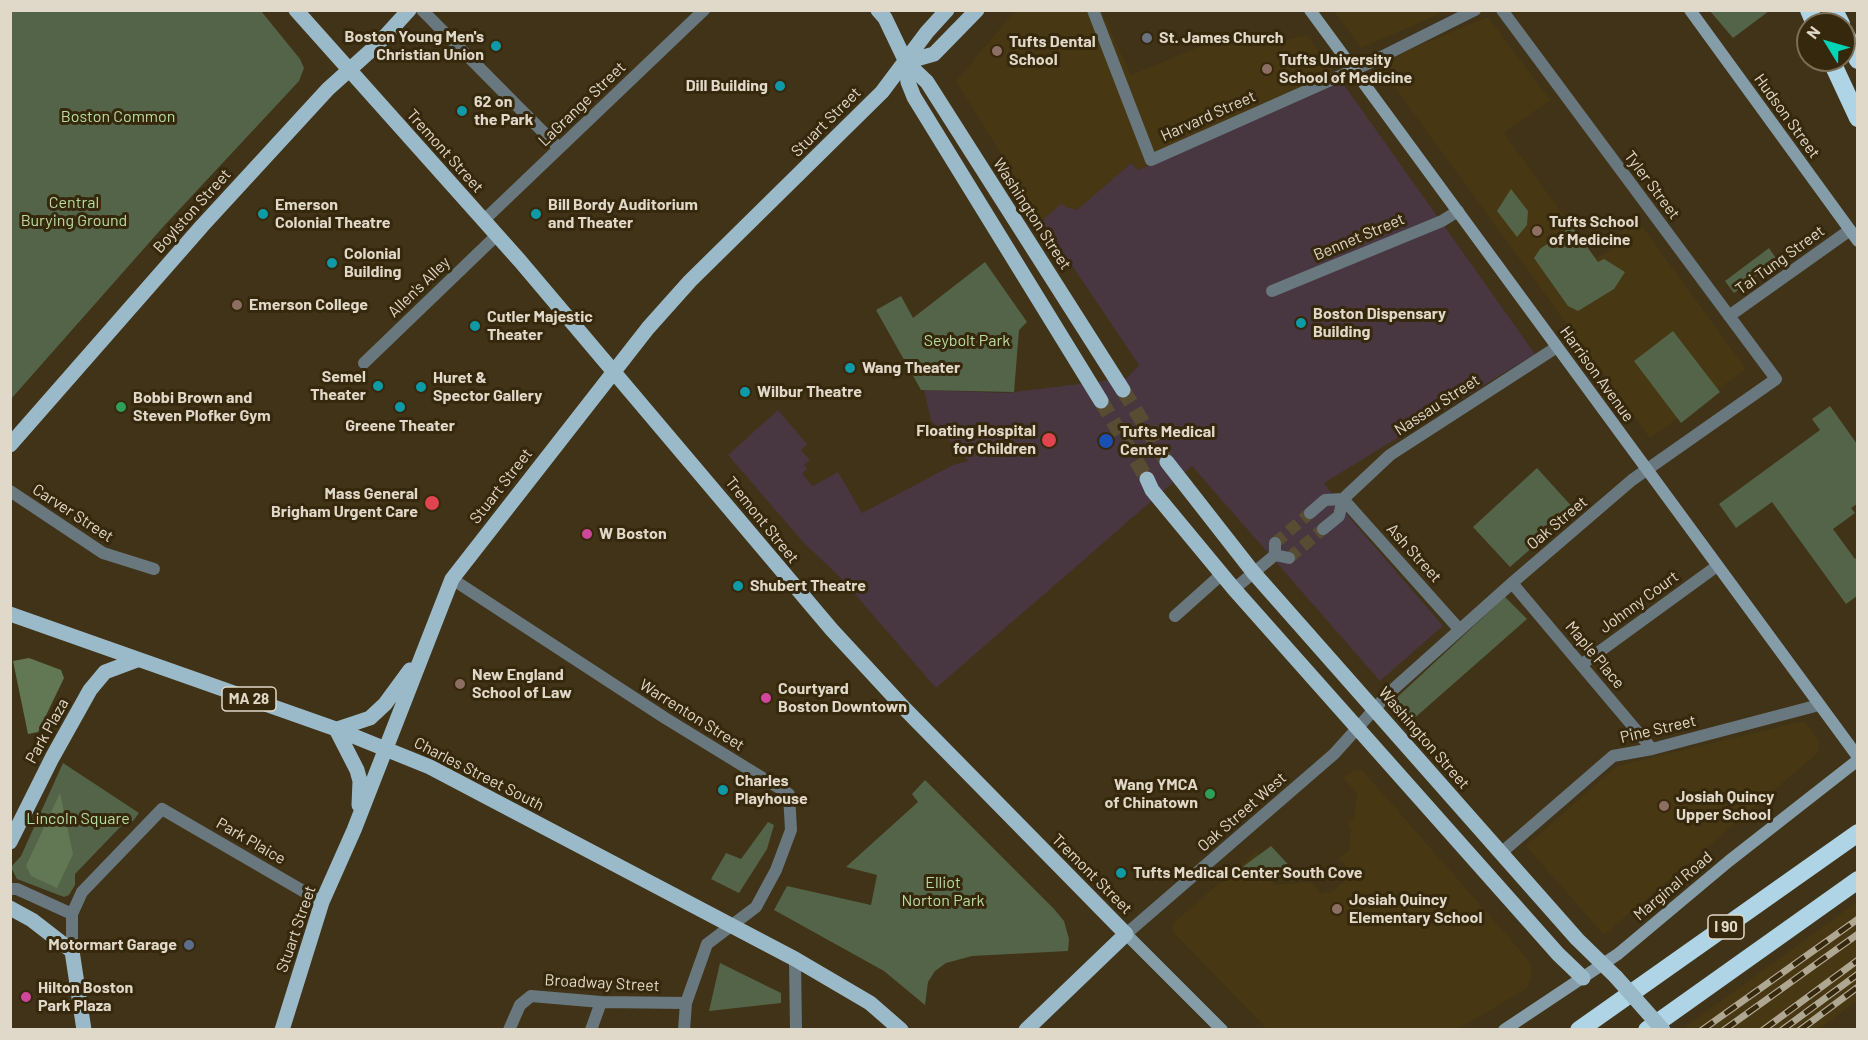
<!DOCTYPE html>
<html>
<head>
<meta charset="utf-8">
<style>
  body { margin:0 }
  #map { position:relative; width:1868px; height:1040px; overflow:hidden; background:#403317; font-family:Barlow,sans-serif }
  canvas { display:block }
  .frame { position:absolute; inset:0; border:12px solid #e0d8c8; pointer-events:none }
  .north { position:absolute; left:1796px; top:12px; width:60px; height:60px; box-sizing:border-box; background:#36280c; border:2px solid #7a6e57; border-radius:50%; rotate:307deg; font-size:16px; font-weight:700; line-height:24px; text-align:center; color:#e0d8c8 }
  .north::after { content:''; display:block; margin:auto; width:21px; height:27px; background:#01d5b6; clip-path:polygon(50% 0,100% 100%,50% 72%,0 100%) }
</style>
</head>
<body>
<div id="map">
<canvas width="1868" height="1040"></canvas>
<div class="frame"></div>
<div class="north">N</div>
</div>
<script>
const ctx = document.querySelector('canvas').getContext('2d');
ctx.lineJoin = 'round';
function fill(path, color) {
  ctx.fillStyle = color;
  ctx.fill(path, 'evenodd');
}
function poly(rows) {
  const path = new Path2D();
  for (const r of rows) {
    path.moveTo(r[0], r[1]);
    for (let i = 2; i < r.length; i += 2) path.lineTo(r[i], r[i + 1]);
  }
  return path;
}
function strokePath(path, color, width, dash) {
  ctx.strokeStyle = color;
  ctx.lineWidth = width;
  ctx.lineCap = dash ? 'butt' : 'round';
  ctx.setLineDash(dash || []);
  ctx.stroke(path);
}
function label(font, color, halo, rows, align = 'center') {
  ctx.font = font + ' Barlow,sans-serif';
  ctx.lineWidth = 6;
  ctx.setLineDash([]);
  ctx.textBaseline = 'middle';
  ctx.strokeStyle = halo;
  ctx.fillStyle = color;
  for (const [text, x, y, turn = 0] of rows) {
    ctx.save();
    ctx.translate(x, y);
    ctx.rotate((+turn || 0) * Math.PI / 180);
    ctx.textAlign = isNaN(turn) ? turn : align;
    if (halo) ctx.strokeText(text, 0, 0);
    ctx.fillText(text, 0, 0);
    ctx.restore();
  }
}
fill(poly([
  [1101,10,1131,75,1240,30,1262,46,1307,35,1342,82,1138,170,1131,163,1077,210,1066,207,1042,221,956,81,1015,11],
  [1334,11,1447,11,1361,48],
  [1488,17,1550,100,1504,133,1595,259,1612,249,1607,242,1637,219,1746,369,1650,438,1377,63],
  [1804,721,1818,739,1819,752,1604,935,1526,846,1617,766],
  [1354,770,1362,770,1531,963,1532,977,1526,989,1458,1029,1267,1029,1173,932,1173,923,1257,851,1274,885,1310,882,1321,894,1326,891,1329,894,1345,881,1343,877,1350,871,1338,858,1349,851,1351,828,1347,823,1354,817,1357,793,1343,778],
  [1857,902,1857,1001,1819,1029,1687,1030,1685,1027]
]), '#483713');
fill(poly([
  [1342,82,1535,354,1324,483,1350,518,1443,626,1380,681,1192,466,936,688,840,577,803,542,728,455,778,410,807,444,801,450,810,460,804,465,807,469,802,474,813,486,838,472,862,513,953,465,968,461,931,420,924,390,1006,393,1127,378,1139,365,1042,221,1062,203,1066,207,1077,210,1131,163,1138,170]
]), '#483640');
fill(poly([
  [11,10,261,11,300,59,304,68,299,81,163,227,11,399],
  [1710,11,1769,11,1733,38],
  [1511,189,1528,211,1527,225,1517,237,1497,211],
  [1572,226,1598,262,1604,259,1625,272,1614,289,1578,311,1568,306,1534,258,1540,249],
  [1769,248,1777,260,1734,293,1725,281],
  [985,262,1027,322,1019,330,1014,392,921,390,876,310,901,296,913,318],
  [1673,331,1720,392,1681,423,1634,361],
  [1830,406,1857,444,1857,504,1851,508,1855,513,1833,529,1855,559,1857,557,1857,596,1846,604,1772,502,1736,528,1719,504,1820,430,1812,419],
  [1537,468,1575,510,1510,567,1473,527],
  [1505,597,1527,619,1410,722,1392,702],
  [63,763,139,813,133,821,126,821,75,874,75,885,69,895,64,897,17,879,11,867,21,856],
  [925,780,1054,909,1064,921,1069,939,1068,951,972,956,946,963,935,971,928,982,925,1005,884,971,774,910,787,886,871,905,877,875,846,867,918,802,912,794],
  [768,822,774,825,767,849,739,893,711,879,726,853,741,859],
  [1271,846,1300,877,1229,877],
  [720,963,781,993,781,1003,709,1011]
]), '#546449');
fill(poly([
  [29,658,61,670,64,678,38,732,28,734,13,661],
  [60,793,73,854,57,888,31,876,26,866]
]), '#627855');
strokePath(poly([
  [1275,543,1310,513],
  [1289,558,1323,529]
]), '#584c32', 12, [12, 6]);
strokePath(poly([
  [1123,390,1167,462],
  [1101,401,1147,479]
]), '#584c32', 15, [15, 8]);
strokePath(poly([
  [422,10,559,148],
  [1093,10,1151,160,1369,63,1475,10],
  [483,221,704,10],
  [1272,291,1442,221,1458,211],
  [1729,316,1850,230],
  [364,363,496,236],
  [10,491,103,553,154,569],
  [1343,499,1459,629],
  [1310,513,1325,500,1343,499],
  [1323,529,1339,516,1343,499,1390,455,1557,347],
  [1275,543,1275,555],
  [452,579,665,718,789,794,791,830,776,870,756,907,707,944,686,1003,684,1030],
  [1512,583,1652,749],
  [1234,589,1275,555,1289,558],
  [1175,616,1222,574],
  [1581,665,1717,566],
  [1501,853,1613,756,1652,749,1819,705],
  [10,889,17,889,72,914],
  [1126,934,1334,754,1389,693,1512,583,1632,480,1776,379,1502,10],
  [72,951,72,914,82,892,162,809,322,902],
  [795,959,796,1030],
  [509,1030,520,1005,531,996,601,1002,686,1003],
  [591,1030,601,1002]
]), '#69787f', 12);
strokePath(poly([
  [1310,10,1858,757],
  [1690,10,1858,241],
  [1126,934,1222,1030],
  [1504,1030,1618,954,1729,861,1858,760]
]), '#859da9', 12);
strokePath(poly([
  [296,10,520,261,832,630,906,710,1126,934,1026,1030],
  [878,10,885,18,906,62,927,82,1123,390],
  [906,62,908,82,914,97,1101,401],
  [906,62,934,54,977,10],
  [10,445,202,226,328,89,378,44,409,10],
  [1167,462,1253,572,1577,939,1616,977],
  [1147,479,1152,490,1234,589,1558,954,1583,978],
  [10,614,336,729,430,767,795,959,870,1003,901,1030],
  [336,729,357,770,360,781,359,805],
  [337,729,370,718,385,704,410,670],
  [10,842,52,758,90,690,105,672,137,660],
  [10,908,32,920,72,951,84,1030],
  [282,1030,322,902,354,830,452,579,648,328,690,281,882,92,927,32,947,10]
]), '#9bbac9', 15);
strokePath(poly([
  [1809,10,1815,24],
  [1834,10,1841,24],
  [1844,31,1858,60],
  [1831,60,1858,118],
  [1579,1030,1858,833],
  [1647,1030,1858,880]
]), '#aed4e6', 18);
const rail = poly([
  [1702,1030,1858,919],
  [1724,1030,1858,934],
  [1763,1030,1858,960],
  [1782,1030,1858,974],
  [1800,1030,1858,987]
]);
strokePath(rail, '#b0a793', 7);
strokePath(rail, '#36280c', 4.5, [14]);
strokePath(poly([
  [1616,977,1663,1030]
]), '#9bbac9', 15);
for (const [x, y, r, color] of [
  [1147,38,6,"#6b7280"],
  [496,46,6,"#0f9aa8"],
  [997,51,6,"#8d6e63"],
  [1267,69,6,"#8d6e63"],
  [780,86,6,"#0f9aa8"],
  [462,111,6,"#0f9aa8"],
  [263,214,6,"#0f9aa8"],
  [536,214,6,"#0f9aa8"],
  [1537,231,6,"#8d6e63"],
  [332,263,6,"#0f9aa8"],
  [237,305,6,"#8d6e63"],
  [1301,323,6,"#0f9aa8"],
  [475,326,6,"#0f9aa8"],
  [850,368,6,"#0f9aa8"],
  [378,386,6,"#0f9aa8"],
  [421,387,6,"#0f9aa8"],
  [745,392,6,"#0f9aa8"],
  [121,407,6,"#2e9e5b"],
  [400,407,6,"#0f9aa8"],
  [1049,440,8,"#e0444e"],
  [1106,441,8,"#1a4fb4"],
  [432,503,8,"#e0444e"],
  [587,534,6,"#d1479c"],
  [738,586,6,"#0f9aa8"],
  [460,684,6,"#8d6e63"],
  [766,698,6,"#d1479c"],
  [723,790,6,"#0f9aa8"],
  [1210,794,6,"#2e9e5b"],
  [1664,806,6,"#8d6e63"],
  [1121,873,6,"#0f9aa8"],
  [1337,909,6,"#8d6e63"],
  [189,945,6,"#5c6f8a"],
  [26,997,6,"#d1479c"]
]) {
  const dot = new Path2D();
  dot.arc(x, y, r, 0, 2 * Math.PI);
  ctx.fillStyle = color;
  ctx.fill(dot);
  strokePath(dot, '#36280c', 2);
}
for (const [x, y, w] of [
  [249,699,54],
  [1726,927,36]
]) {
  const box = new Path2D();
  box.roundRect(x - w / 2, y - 12, w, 24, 4.5);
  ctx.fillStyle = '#36280c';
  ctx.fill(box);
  strokePath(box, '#e0d8c8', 1.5);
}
label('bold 15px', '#e0d8c8', null, [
  ["MA 28",249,699],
  ["I 90",1726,927]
]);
label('bold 16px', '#e0d8c8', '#36280c', [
  ["Boston Young Men's",484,37,"right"],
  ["Christian Union",484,55,"right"],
  ["St. James Church",1159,38],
  ["Tufts Dental",1009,42],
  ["School",1009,60],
  ["Tufts University",1279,60],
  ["School of Medicine",1279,78],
  ["Dill Building",768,86,"right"],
  ["62 on",474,102],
  ["the Park",474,120],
  ["Emerson",275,205],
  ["Colonial Theatre",275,223],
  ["Bill Bordy Auditorium",548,205],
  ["and Theater",548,223],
  ["Tufts School",1549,222],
  ["of Medicine",1549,240],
  ["Colonial",344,254],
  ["Building",344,272],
  ["Emerson College",249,305],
  ["Boston Dispensary",1313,314],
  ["Building",1313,332],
  ["Cutler Majestic",487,317],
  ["Theater",487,335],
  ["Wang Theater",862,368],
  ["Semel",366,377,"right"],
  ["Theater",366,395,"right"],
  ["Huret &",433,378],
  ["Spector Gallery",433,396],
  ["Wilbur Theatre",757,392],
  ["Bobbi Brown and",133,398],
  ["Steven Plofker Gym",133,416],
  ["Greene Theater",400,426,"center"],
  ["Floating Hospital",1036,431,"right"],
  ["for Children",1036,449,"right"],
  ["Tufts Medical",1120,432],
  ["Center",1120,450],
  ["Mass General",418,494,"right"],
  ["Brigham Urgent Care",418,512,"right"],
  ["W Boston",599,534],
  ["Shubert Theatre",750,586],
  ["New England",472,675],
  ["School of Law",472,693],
  ["Courtyard",778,689],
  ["Boston Downtown",778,707],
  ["Charles",735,781],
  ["Playhouse",735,799],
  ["Wang YMCA",1198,785,"right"],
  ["of Chinatown",1198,803,"right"],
  ["Josiah Quincy",1676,797],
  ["Upper School",1676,815],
  ["Tufts Medical Center South Cove",1133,873],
  ["Josiah Quincy",1349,900],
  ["Elementary School",1349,918],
  ["Motormart Garage",177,945,"right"],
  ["Hilton Boston",38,988],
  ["Park Plaza",38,1006]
], 'left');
label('16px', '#e0d8c8', '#36280c', [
  ["LaGrange Street",582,104,-44],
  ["Harvard Street",1208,116,-24],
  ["Hudson Street",1787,116,54],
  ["Stuart Street",826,122,-45],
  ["Tremont Street",445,151,48],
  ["Tyler Street",1652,185,53],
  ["Boylston Street",192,211,-48],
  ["Washington Street",1032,214,57],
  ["Bennet Street",1359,237,-23],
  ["Tai Tung Street",1780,260,-36],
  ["Allen's Alley",419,287,-44],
  ["Harrison Avenue",1597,374,54],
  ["Nassau Street",1437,405,-33],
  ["Stuart Street",501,486,-52],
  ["Carver Street",73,513,33],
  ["Tremont Street",762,520,51],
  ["Oak Street",1557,523,-40],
  ["Ash Street",1414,553,48],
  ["Johnny Court",1639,602,-36],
  ["Maple Place",1595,655,50],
  ["Warrenton Street",692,715,32],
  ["Pine Street",1658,729,-13],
  ["Park Plaza",47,731,-61],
  ["Washington Street",1424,738,49],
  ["Charles Street South",479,774,27],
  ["Oak Street West",1242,812,-41],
  ["Park Plaice",251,841,30],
  ["Tremont Street",1092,874,45],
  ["Marginal Road",1673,886,-40],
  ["Stuart Street",296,929,-71],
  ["Broadway Street",602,983,3]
]);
label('16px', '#b8dda1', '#36280c', [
  ["Boston Common",118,117],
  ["Central",74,203],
  ["Burying Ground",74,221],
  ["Seybolt Park",967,341],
  ["Lincoln Square",78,819],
  ["Elliot",943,883],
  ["Norton Park",943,901]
]);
</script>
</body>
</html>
